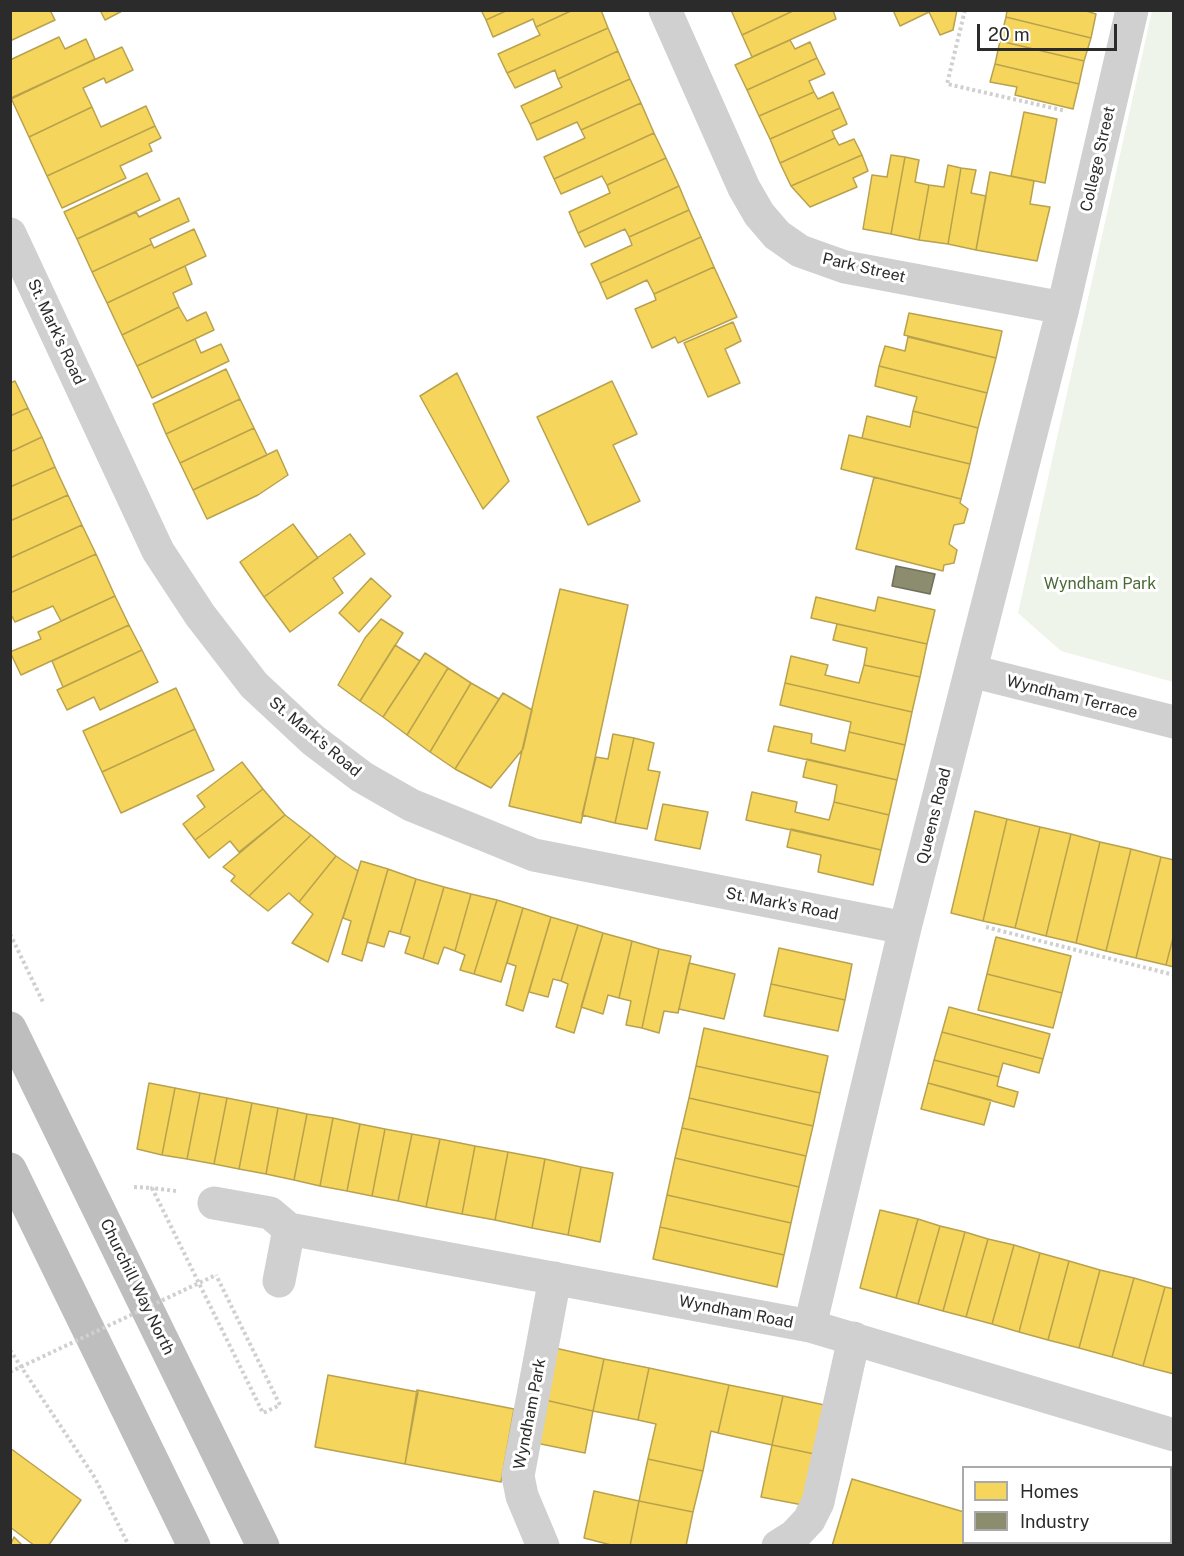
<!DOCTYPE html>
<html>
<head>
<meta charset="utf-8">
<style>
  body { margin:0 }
  #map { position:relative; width:1184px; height:1556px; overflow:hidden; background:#fff; font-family:"Public Sans",sans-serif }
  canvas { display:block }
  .frame { position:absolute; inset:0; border:12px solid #2b2b2b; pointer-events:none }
  .legend { position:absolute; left:962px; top:1466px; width:210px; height:78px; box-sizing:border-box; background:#fff; border:2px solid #aaa; margin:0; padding:8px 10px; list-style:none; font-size:18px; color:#2b2b2b }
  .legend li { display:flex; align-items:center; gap:12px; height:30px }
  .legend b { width:30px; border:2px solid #aaa }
  .scale { position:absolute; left:977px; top:24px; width:140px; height:27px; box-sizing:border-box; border:3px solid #2b2b2b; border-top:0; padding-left:8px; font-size:18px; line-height:21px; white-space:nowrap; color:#2b2b2b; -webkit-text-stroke:4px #fff; paint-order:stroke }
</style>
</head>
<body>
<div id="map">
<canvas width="1184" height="1556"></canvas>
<div class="frame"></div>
<ul class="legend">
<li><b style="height:16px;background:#f6d55c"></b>Homes</li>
<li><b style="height:16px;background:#8c8c6e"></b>Industry</li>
</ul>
<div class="scale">20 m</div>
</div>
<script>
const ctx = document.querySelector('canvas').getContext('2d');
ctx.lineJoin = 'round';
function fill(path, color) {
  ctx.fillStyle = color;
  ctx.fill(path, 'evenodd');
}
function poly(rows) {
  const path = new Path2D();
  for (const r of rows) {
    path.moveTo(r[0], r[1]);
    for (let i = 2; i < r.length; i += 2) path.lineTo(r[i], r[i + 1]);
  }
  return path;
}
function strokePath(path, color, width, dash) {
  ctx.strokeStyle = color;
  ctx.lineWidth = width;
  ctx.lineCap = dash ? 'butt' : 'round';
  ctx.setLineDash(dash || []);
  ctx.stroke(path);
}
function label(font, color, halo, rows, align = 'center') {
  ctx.font = font + ' "Public Sans",sans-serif';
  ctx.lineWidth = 6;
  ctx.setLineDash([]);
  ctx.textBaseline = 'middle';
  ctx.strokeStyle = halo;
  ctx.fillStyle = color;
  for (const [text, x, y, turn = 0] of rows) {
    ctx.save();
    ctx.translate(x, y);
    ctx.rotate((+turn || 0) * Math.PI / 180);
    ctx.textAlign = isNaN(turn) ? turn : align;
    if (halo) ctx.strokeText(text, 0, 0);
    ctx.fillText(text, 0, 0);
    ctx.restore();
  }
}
fill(poly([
  [1152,11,1174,11,1173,682,1061,651,1018,613]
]), '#eef4e9');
const homes = poly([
  [10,10,50,10,55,20,10,41,10,10],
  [100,10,124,10,105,20,100,10],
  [481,10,508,10,486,20,481,10],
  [508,10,573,10,536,27,533,19,493,37,486,20,508,10],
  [573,10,601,10,608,28,507,73,498,54,540,35,536,27,573,10],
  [731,10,795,10,742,35,731,10],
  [795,10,833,10,836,19,752,57,742,35,795,10],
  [893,10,957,10,953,30,940,35,929,12,900,26,893,10],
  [1007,10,1083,10,1096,14,1091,38,1006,17,1007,10],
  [1006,17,1091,38,1084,61,1000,41,1006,17],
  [608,28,618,51,558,79,555,70,515,88,507,73,608,28],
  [59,37,65,49,86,39,95,59,11,99,10,60,59,37],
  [790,40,795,49,810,42,817,58,747,90,735,65,790,40],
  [1000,41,1084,61,1079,84,995,64,1000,41],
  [122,47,133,70,106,83,104,78,83,88,92,107,29,137,11,98,122,47],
  [618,51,630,79,530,124,521,106,562,87,558,79,618,51],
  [817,58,825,74,809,81,814,92,759,116,747,90,817,58],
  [995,64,1079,84,1073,109,1015,95,1017,87,990,82,995,64],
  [630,79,641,103,581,130,577,122,537,140,530,124,630,79],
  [814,92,818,99,833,92,840,108,770,139,759,116,814,92],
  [641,103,654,133,554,179,544,157,585,138,581,130,641,103],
  [146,106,155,126,47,176,29,137,92,107,101,127,146,106],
  [840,108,847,124,832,131,835,138,780,163,770,139,840,108],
  [1024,112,1057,119,1045,183,1011,176,1024,112],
  [155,126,161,138,149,144,152,151,120,166,126,178,62,208,47,176,155,126],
  [654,133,666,158,607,185,602,176,561,194,554,179,654,133],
  [835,138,839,145,854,139,862,155,791,186,780,163,835,138],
  [862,155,868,171,853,178,857,187,810,207,791,186,862,155],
  [891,155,905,157,891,234,863,229,872,175,887,177,891,155],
  [905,157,919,160,915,182,929,185,919,240,891,234,905,157],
  [666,158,679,186,578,233,569,212,610,193,607,185,666,158],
  [948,165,961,168,948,244,919,240,929,185,944,187,948,165],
  [961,168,976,170,971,193,986,196,976,250,948,244,961,168],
  [990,172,1034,181,1030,204,1050,207,1037,261,976,250,990,172],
  [147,173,160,200,77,239,64,212,147,173],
  [679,186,689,210,629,237,625,229,585,247,578,233,679,186],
  [179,198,189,221,150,239,152,244,92,272,77,239,136,212,139,217,179,198],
  [689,210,701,237,600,283,591,264,632,245,629,237,689,210],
  [194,229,206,256,107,303,92,272,152,244,154,248,194,229],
  [701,237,714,267,654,294,647,280,607,299,600,283,701,237],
  [185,266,192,284,173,293,179,307,122,335,107,303,185,266],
  [714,267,737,317,678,343,675,337,652,348,635,309,656,300,654,294,714,267],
  [179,307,187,321,206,312,214,330,137,366,122,335,179,307],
  [909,313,1002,331,996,358,904,335,909,313],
  [733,322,741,341,725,349,740,383,708,397,684,343,733,322],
  [908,337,996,358,987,393,879,366,885,346,905,351,908,337],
  [195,339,201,353,221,344,229,361,152,398,137,366,195,339],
  [879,366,987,393,978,428,913,411,917,397,875,386,879,366],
  [226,369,240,399,166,434,153,404,226,369],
  [457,373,509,481,483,509,420,396,457,373],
  [15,381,28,408,10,416,10,383,15,381],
  [612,381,637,434,613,445,640,501,588,525,537,417,612,381],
  [240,399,254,428,180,463,166,434,240,399],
  [28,408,42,437,10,452,10,416,28,408],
  [913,411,978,428,970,464,862,438,867,416,910,427,913,411],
  [254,428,267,455,193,490,180,463,254,428],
  [849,435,970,464,961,499,841,469,849,435],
  [42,437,55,467,10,487,10,452,42,437],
  [277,450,288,475,258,495,207,519,193,490,277,450],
  [55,467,68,495,10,521,10,487,55,467],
  [874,477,961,499,960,503,968,509,964,523,954,525,949,544,957,550,954,563,944,565,943,571,856,549,874,477],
  [68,495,82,525,10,558,10,521,68,495],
  [293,524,318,558,264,597,240,562,293,524],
  [82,525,96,554,10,593,10,558,82,525],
  [350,534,365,554,333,578,343,593,290,632,264,597,350,534],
  [96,554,115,596,61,621,53,606,15,622,10,613,10,593,96,554],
  [371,578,391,596,359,632,339,613,371,578],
  [560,589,628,605,581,823,509,806,560,589],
  [115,596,129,625,21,675,10,652,41,639,38,632,115,596],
  [816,597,875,611,878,597,935,610,927,644,811,618,816,597],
  [381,619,403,633,360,701,338,685,365,638,381,619],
  [837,624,927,644,920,677,864,665,867,648,833,640,837,624],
  [129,625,142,650,63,687,52,661,129,625],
  [395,645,420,661,383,717,360,701,395,645],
  [142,650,158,682,100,710,94,697,67,710,57,690,142,650],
  [425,653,448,668,407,735,383,717,425,653],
  [791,656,828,665,825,675,859,683,864,665,920,677,912,712,785,683,791,656],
  [448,668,471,683,430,752,407,735,448,668],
  [471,683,499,699,455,769,430,752,471,683],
  [785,683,912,712,905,745,849,732,851,722,780,705,785,683],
  [176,688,195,729,102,772,83,731,176,688],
  [503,693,532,710,523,749,491,788,455,769,503,693],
  [774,726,812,734,811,743,845,751,849,732,905,745,897,780,768,751,774,726],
  [195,729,214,770,121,813,102,772,195,729],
  [613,734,634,738,615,823,582,815,596,757,608,759,613,734],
  [634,738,654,743,648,770,660,772,647,829,615,823,634,738],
  [807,759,897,780,889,815,834,802,837,785,803,777,807,759],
  [242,762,263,789,195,840,183,824,205,807,197,796,242,762],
  [263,789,285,815,239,852,230,841,209,858,195,840,263,789],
  [752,792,797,802,795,812,829,820,834,802,889,815,881,850,746,820,752,792],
  [663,804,708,812,700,849,655,840,663,804],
  [975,811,1007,819,983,921,951,913,975,811],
  [285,815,311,835,249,896,231,881,235,876,223,867,285,815],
  [1007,819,1040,827,1015,928,983,921,1007,819],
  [1040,827,1071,834,1046,936,1015,928,1040,827],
  [791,829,881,850,873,885,818,872,821,855,787,847,791,829],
  [1071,834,1100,842,1076,943,1046,936,1071,834],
  [311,835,336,856,299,902,289,893,268,911,249,896,311,835],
  [1100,842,1131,849,1106,951,1076,943,1100,842],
  [1131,849,1161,857,1136,958,1106,951,1131,849],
  [336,856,358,871,328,962,292,943,313,914,299,902,336,856],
  [1161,857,1174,860,1174,934,1166,965,1136,958,1161,857],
  [361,861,388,869,362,961,342,954,351,921,343,918,361,861],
  [388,869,416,879,400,934,389,931,384,947,367,942,388,869],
  [416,879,444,887,423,959,405,953,410,937,400,934,416,879],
  [444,887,471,894,455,951,444,947,438,964,423,959,444,887],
  [471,894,497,900,474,974,460,970,465,955,455,951,471,894],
  [497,900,523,908,501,982,474,974,497,900],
  [523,908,551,917,523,1011,506,1005,516,966,507,963,523,908],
  [551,917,578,925,561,981,553,979,548,997,529,992,551,917],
  [578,925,603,933,574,1033,556,1027,568,984,561,981,578,925],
  [603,933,632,941,619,998,608,995,603,1014,581,1007,603,933],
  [1174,934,1174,967,1166,965,1174,934],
  [996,937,1071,956,1062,993,987,974,996,937],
  [632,941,659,949,642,1028,626,1025,631,1001,619,998,632,941],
  [779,948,852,964,845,1000,771,984,779,948],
  [659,949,691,956,678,1013,664,1011,659,1033,642,1028,659,949],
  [689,963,735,974,724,1019,679,1009,689,963],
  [987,974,1062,993,1053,1028,978,1010,987,974],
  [771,984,845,1000,838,1031,764,1016,771,984],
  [949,1007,1050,1034,1043,1059,942,1032,949,1007],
  [704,1028,828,1056,820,1093,696,1066,704,1028],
  [942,1032,1043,1059,1039,1073,1003,1063,999,1077,934,1060,942,1032],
  [934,1060,999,1077,997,1086,1018,1092,1014,1107,928,1083,934,1060],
  [696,1066,820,1093,813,1126,689,1098,696,1066],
  [149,1083,175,1088,162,1155,137,1149,149,1083],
  [928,1083,991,1100,984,1125,921,1109,928,1083],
  [175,1088,200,1093,187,1159,162,1155,175,1088],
  [200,1093,227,1098,214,1164,187,1159,200,1093],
  [227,1098,252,1103,239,1169,214,1164,227,1098],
  [689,1098,813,1126,806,1156,682,1128,689,1098],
  [252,1103,278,1108,266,1174,239,1169,252,1103],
  [278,1108,307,1114,294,1180,266,1174,278,1108],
  [307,1114,333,1118,320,1186,294,1180,307,1114],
  [333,1118,360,1124,347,1191,320,1186,333,1118],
  [360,1124,385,1129,372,1196,347,1191,360,1124],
  [682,1128,806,1156,799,1187,675,1158,682,1128],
  [385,1129,412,1134,398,1201,372,1196,385,1129],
  [412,1134,440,1139,426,1207,398,1201,412,1134],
  [440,1139,475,1146,462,1214,426,1207,440,1139],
  [475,1146,508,1152,495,1220,462,1214,475,1146],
  [508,1152,545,1159,532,1228,495,1220,508,1152],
  [675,1158,799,1187,791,1223,667,1195,675,1158],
  [545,1159,581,1167,568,1235,532,1228,545,1159],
  [581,1167,613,1173,600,1242,568,1235,581,1167],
  [667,1195,791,1223,784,1255,660,1227,667,1195],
  [880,1210,918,1219,896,1298,860,1288,880,1210],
  [918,1219,940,1226,918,1304,896,1298,918,1219],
  [940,1226,965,1232,943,1311,918,1304,940,1226],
  [660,1227,784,1255,777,1287,653,1259,660,1227],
  [965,1232,988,1239,966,1317,943,1311,965,1232],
  [988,1239,1014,1245,992,1324,966,1317,988,1239],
  [1014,1245,1040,1253,1019,1332,992,1324,1014,1245],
  [1040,1253,1069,1261,1048,1340,1019,1332,1040,1253],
  [1069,1261,1100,1270,1079,1348,1048,1340,1069,1261],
  [1100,1270,1134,1278,1112,1357,1079,1348,1100,1270],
  [1134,1278,1165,1287,1143,1366,1112,1357,1134,1278],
  [1165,1287,1174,1289,1174,1374,1143,1366,1165,1287],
  [555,1348,604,1359,593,1411,545,1400,555,1348],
  [604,1359,649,1368,638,1420,593,1411,604,1359],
  [649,1368,729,1385,718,1433,711,1431,703,1471,648,1459,656,1424,638,1420,649,1368],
  [328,1375,418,1392,405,1464,315,1447,328,1375],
  [729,1385,783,1396,772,1445,718,1433,729,1385],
  [417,1390,514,1409,501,1482,405,1464,417,1390],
  [783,1396,829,1406,819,1455,772,1445,783,1396],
  [545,1400,593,1411,585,1453,536,1443,545,1400],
  [772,1445,819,1455,808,1506,761,1497,772,1445],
  [10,1448,81,1500,48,1546,35,1546,10,1527,10,1448],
  [648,1459,703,1471,693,1512,639,1501,648,1459],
  [852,1479,964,1512,964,1542,1013,1542,1012,1546,832,1546,852,1479],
  [594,1491,639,1501,630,1546,615,1546,584,1538,594,1491],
  [639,1501,693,1512,686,1546,630,1546,639,1501],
  [14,1537,23,1546,10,1546,14,1537]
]);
fill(homes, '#f6d55c');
strokePath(homes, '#b9a24d', 1.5);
const industry = poly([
  [896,566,935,574,930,594,892,586,896,566]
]);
fill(industry, '#8c8c6e');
strokePath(industry, '#6f6f5a', 1.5);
strokePath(poly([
  [965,10,947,84,1066,111],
  [986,927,1174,975],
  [10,934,43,1002],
  [134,1187,152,1188],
  [176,1191,152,1188,263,1413,280,1405,216,1275],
  [10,1350,95,1478,129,1546]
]), '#d0d0d0', 4, [3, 3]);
strokePath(poly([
  [665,10,744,188,759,214,777,235,800,251,845,267,1063,308],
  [10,234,158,551,200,615,254,685,313,740,362,777,411,805,534,855,905,928],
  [971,671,1174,722],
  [214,1203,270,1213,289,1229,810,1326,1174,1435],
  [279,1281,289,1229],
  [810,1326,905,928,1063,308,1132,10],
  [543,1546,522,1496,518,1476,555,1278],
  [778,1546,794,1536,809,1520,818,1502,854,1338]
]), '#d0d0d0', 33);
strokePath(poly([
  [10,1028,263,1546],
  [10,1169,194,1546]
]), '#bebebe', 33);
strokePath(poly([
  [10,1372,216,1275]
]), '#d0d0d0', 4, [3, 3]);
label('16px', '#2b2b2b', '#fff', [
  ["College Street",1098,159,-77],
  ["Park Street",864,268,13],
  ["St. Mark's Road",56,332,65],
  ["Wyndham Terrace",1072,697,14],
  ["St. Mark's Road",315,737,40],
  ["Queens Road",934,816,-76],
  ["St. Mark's Road",782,904,11],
  ["Churchill Way North",137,1287,64],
  ["Wyndham Road",736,1312,11],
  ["Wyndham Park",530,1414,-79]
]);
label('16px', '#4a6b35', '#fff', [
  ["Wyndham Park",1100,584]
]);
</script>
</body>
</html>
